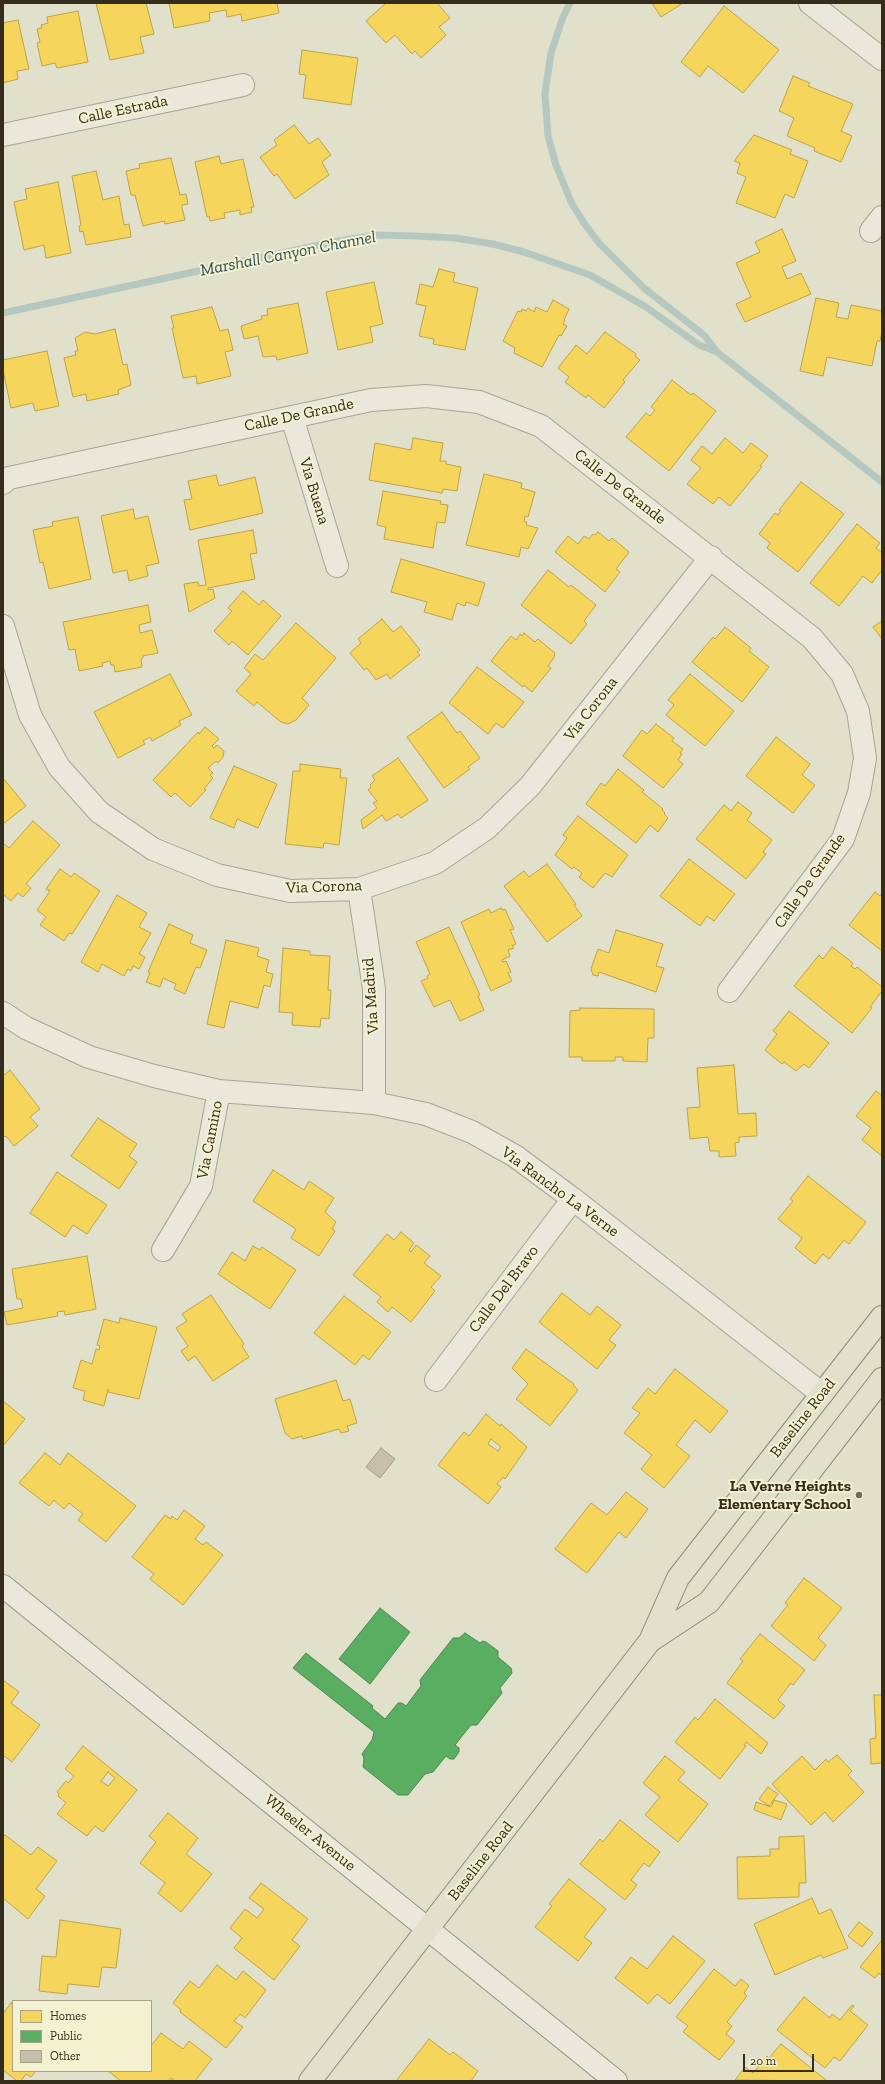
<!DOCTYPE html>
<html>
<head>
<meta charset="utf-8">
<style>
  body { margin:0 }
  #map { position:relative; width:885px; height:2084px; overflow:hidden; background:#e1e0ca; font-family:"Zilla Slab",serif }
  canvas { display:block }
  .frame { position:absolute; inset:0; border:4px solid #342d1d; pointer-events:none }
  .legend { position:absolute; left:12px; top:2000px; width:140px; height:72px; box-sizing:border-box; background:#f3f1cf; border:1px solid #a7a388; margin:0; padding:5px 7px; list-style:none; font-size:12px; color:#342d1d }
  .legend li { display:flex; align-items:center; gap:8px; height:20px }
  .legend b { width:20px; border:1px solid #a7a388 }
  .scale { position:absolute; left:743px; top:2054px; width:71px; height:18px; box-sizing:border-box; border:2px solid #342d1d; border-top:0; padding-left:5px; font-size:12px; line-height:14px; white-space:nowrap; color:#342d1d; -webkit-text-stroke:3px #f3f1cf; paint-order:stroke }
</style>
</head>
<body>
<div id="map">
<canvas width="885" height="2084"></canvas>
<div class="frame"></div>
<ul class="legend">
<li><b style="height:11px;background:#f6d55c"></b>Homes</li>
<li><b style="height:11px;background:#5aae61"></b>Public</li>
<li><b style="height:11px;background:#c5bfab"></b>Other</li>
</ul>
<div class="scale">20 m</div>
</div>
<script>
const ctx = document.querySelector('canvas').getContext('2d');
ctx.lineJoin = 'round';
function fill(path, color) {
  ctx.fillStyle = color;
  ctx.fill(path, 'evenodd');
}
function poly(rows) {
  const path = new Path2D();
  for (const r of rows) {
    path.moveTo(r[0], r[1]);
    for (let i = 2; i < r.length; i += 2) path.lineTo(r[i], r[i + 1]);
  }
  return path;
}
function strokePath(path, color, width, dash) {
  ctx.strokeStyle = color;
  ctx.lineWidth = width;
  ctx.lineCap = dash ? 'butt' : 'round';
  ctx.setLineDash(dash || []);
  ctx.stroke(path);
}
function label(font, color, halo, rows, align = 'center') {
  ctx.font = font + ' "Zilla Slab",serif';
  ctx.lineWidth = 4;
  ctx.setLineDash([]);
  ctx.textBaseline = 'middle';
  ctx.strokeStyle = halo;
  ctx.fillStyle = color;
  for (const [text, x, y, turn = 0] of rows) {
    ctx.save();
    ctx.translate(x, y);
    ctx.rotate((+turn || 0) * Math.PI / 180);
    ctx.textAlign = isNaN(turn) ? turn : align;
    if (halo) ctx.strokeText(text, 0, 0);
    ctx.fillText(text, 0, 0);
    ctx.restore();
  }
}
const homes = poly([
  [96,3,146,3,154,34,140,37,144,53,110,60,96,3],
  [169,3,277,3,279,13,242,21,241,14,227,17,226,10,209,13,210,21,174,28,169,3],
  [386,3,437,3,450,18,439,27,446,35,421,58,415,51,412,54,395,35,386,43,366,21,386,3],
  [652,3,683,3,661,17,652,3],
  [724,6,779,50,743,93,708,66,700,77,681,62,724,6],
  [78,11,88,62,57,68,55,63,42,66,37,43,40,42,37,29,42,28,41,25,48,23,47,17,78,11],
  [18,20,29,69,17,71,18,79,3,83,3,23,18,20],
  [302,50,358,58,351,105,303,98,306,75,299,74,302,50],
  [793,76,810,83,808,86,853,104,841,131,852,136,841,162,814,151,815,148,787,136,794,118,779,111,793,76],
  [294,125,309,144,318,138,331,155,322,162,329,175,295,199,277,174,274,176,260,157,277,145,274,140,294,125],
  [754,135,792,150,790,154,808,161,794,198,785,194,775,218,736,203,746,177,737,173,740,163,734,161,754,135],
  [219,156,221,164,243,159,254,207,251,207,252,212,240,215,240,210,224,213,225,218,210,221,209,216,207,217,195,162,219,156],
  [171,158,180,195,186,194,188,204,182,205,182,208,185,220,165,224,164,221,143,226,135,195,131,195,126,171,140,168,139,164,171,158],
  [96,171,103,200,119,196,124,225,129,224,131,237,86,245,83,231,80,232,79,226,81,225,72,176,96,171],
  [58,182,71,253,46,258,44,245,24,250,14,202,27,199,25,189,58,182],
  [782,229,796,261,782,267,787,279,801,273,811,294,745,322,736,304,751,297,736,263,760,252,755,242,782,229],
  [439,269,455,273,453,282,478,288,465,350,433,344,434,339,419,336,426,306,416,304,420,284,433,287,439,269],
  [374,282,383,324,370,327,373,342,338,350,326,292,374,282],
  [816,298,839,303,836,317,848,319,851,305,882,311,882,331,880,341,877,341,872,366,827,357,823,376,800,371,816,298],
  [553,300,569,309,564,320,565,320,563,324,567,326,561,336,559,335,542,367,514,353,515,348,503,341,518,311,521,312,522,309,526,311,528,308,534,312,536,307,547,312,553,300],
  [298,303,308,353,277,360,276,356,263,357,258,336,244,339,241,326,262,319,261,316,268,315,267,309,298,303],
  [212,307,220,331,228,329,233,350,225,352,231,376,197,384,196,376,183,378,172,328,174,328,171,316,212,307],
  [115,329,123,365,127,364,131,385,118,390,119,394,87,401,86,394,73,397,64,358,76,355,75,351,78,351,75,338,85,332,95,334,115,329],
  [605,332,636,354,635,356,640,360,623,380,625,382,604,408,588,395,586,398,565,382,569,377,558,368,576,345,587,354,605,332],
  [47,351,59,406,35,411,33,403,11,408,3,370,3,360,47,351],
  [672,380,691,395,693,393,716,411,669,471,626,437,646,413,650,416,655,410,651,407,672,380],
  [413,438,443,443,440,461,446,461,446,464,461,467,457,491,443,489,442,493,369,480,375,443,411,450,413,438],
  [725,438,743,453,751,443,768,456,760,466,762,467,730,506,719,497,713,504,687,484,701,468,691,460,702,446,712,454,725,438],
  [484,474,522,483,521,488,535,492,528,517,525,516,524,522,527,522,526,525,538,528,528,549,521,547,519,557,466,545,484,474],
  [216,475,219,486,255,477,263,513,190,530,184,500,192,499,188,481,216,475],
  [801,482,844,514,798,572,767,548,770,543,759,534,775,513,778,515,781,511,779,510,801,482],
  [383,491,441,501,440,504,448,505,445,523,437,522,433,548,384,539,386,527,377,525,383,491],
  [133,509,135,519,148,516,159,563,146,566,148,576,129,581,127,570,113,573,101,516,133,509],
  [78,517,91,579,49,589,43,562,40,563,33,530,53,526,52,522,78,517],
  [857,524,880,543,876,548,882,553,882,570,872,583,863,576,839,606,810,583,857,524],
  [253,530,257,553,250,554,255,579,208,588,208,590,213,589,215,598,189,612,184,584,198,582,199,586,206,585,198,540,253,530],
  [598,532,609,541,612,538,629,552,616,569,620,572,605,592,555,552,568,536,578,544,584,536,589,539,593,534,595,535,598,532],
  [401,559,485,583,478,606,466,602,465,606,457,603,452,620,424,612,427,602,391,592,401,559],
  [548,570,569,587,571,585,596,605,584,621,587,624,571,644,521,605,548,570],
  [243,591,259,605,263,600,281,616,248,655,232,641,229,645,214,631,232,611,228,608,243,591],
  [148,605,151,622,139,625,140,633,152,630,158,653,143,656,143,658,141,659,142,667,115,672,114,665,111,665,110,661,102,663,103,666,79,671,75,649,69,650,63,622,148,605],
  [382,619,393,632,401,626,420,650,417,652,420,655,390,679,387,674,376,680,367,668,364,670,350,653,361,643,358,639,382,619],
  [882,621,882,639,873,627,882,621],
  [296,623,336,658,302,698,309,705,296,720,288,724,281,722,257,702,254,706,236,691,251,674,244,668,255,654,263,660,296,623],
  [725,627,751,648,749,651,769,667,742,702,692,662,713,637,715,639,725,627],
  [524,633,535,642,538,639,555,653,554,655,555,656,548,666,551,668,532,692,524,685,523,687,491,661,511,636,516,640,520,634,522,636,524,633],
  [477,667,524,702,503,728,496,723,488,734,449,703,477,667],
  [170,674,192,715,179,721,181,725,152,741,150,737,143,741,145,744,118,758,94,712,170,674],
  [690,674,734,711,705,746,666,715,674,705,668,700,690,674],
  [442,712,457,733,460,731,480,758,468,767,470,769,444,788,407,737,442,712],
  [656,724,674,738,672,741,683,749,680,753,682,754,678,760,683,764,663,788,623,756,642,730,647,734,656,724],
  [205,727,219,739,212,746,214,748,217,745,224,751,223,757,218,763,216,761,208,768,213,773,210,775,213,778,204,789,206,790,190,807,175,793,171,797,153,780,198,732,199,734,205,727],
  [776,737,810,764,802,775,815,785,793,813,746,776,776,737],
  [398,758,428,800,401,818,398,814,386,821,382,815,363,829,361,820,377,808,373,803,377,801,368,790,371,787,370,785,375,780,372,776,398,758],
  [300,764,341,769,340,778,347,778,339,845,324,843,323,848,285,844,293,771,300,771,300,764],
  [234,766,277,784,258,828,237,819,234,828,210,818,234,766],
  [618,769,644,790,642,792,663,809,662,810,665,813,664,814,668,818,658,832,650,825,636,843,586,804,601,783,605,786,618,769],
  [3,778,26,806,3,824,3,778],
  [738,802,752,813,747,820,772,840,763,852,766,854,746,879,696,839,724,805,731,811,738,802],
  [578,816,628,855,612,877,605,873,593,888,579,877,582,873,574,867,572,869,555,855,567,838,563,835,578,816],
  [33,821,60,845,26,884,31,888,23,897,18,893,11,901,3,894,3,843,9,848,33,821],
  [689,859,735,894,714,921,707,916,700,926,660,896,689,859],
  [547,864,576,904,574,905,582,916,547,942,504,886,524,871,529,877,547,864],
  [60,869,71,877,74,873,100,891,72,934,69,933,64,941,40,925,46,917,37,910,50,891,46,889,60,869],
  [875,892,880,896,882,893,882,951,849,925,875,892],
  [117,895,147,913,139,927,151,933,139,954,145,957,139,969,133,966,131,971,128,969,124,976,102,964,98,972,81,962,117,895],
  [501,908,502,910,505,909,514,929,510,930,516,944,512,946,514,948,508,950,510,956,502,960,503,962,506,961,511,972,508,973,512,981,491,991,461,922,489,909,491,913,501,908],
  [169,924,193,935,190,943,207,950,200,968,196,967,185,994,174,989,176,984,163,978,160,987,146,982,150,973,148,972,169,924],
  [449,927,480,995,478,996,484,1010,460,1021,450,1000,434,1007,421,981,428,978,427,976,430,974,416,942,449,927],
  [616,930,663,944,656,966,664,968,656,992,599,972,598,976,593,975,591,969,598,949,609,953,616,930],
  [226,940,259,948,257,956,269,960,266,972,273,974,270,987,264,985,258,1008,230,1001,224,1028,207,1024,226,940],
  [832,947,853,963,851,966,855,969,857,967,882,987,882,991,870,1007,872,1008,852,1033,794,986,819,955,823,959,832,947],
  [283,948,310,951,310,955,330,956,328,990,331,990,329,1019,321,1018,320,1027,292,1025,293,1013,279,1012,283,948],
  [580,1008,654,1009,654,1038,648,1038,647,1062,623,1061,623,1057,615,1057,615,1061,582,1061,582,1057,569,1057,570,1011,580,1010,580,1008],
  [789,1011,829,1043,809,1068,804,1064,796,1071,784,1062,782,1064,765,1050,777,1034,773,1031,789,1011],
  [734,1065,738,1114,756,1113,757,1136,739,1137,739,1142,735,1143,736,1156,719,1157,719,1151,710,1151,708,1137,690,1139,687,1108,700,1107,697,1068,734,1065],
  [10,1070,40,1109,30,1117,38,1126,14,1146,6,1136,3,1137,3,1076,10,1070],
  [876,1091,882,1096,882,1156,862,1140,871,1128,856,1116,876,1091],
  [98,1118,137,1144,129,1156,137,1162,119,1189,71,1156,98,1118],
  [273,1170,304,1190,309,1181,334,1198,325,1212,336,1222,332,1229,335,1231,319,1256,291,1238,296,1229,253,1201,273,1170],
  [57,1172,107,1205,87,1234,73,1225,65,1237,30,1213,57,1172],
  [808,1176,866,1222,849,1244,844,1240,829,1259,823,1254,815,1264,795,1248,802,1238,778,1219,793,1201,790,1199,808,1176],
  [401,1232,414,1243,409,1250,411,1252,416,1245,430,1256,424,1263,441,1276,431,1287,435,1291,411,1322,392,1307,388,1312,377,1302,381,1297,353,1275,387,1234,394,1240,401,1232],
  [253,1246,260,1250,262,1247,296,1270,270,1309,218,1274,232,1252,245,1261,253,1246],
  [87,1256,96,1309,65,1315,64,1311,57,1312,58,1316,7,1325,4,1312,23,1308,21,1299,17,1299,12,1269,87,1256],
  [562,1293,590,1315,597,1306,621,1325,609,1340,616,1345,597,1369,539,1322,562,1293],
  [211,1295,244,1344,242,1346,249,1357,213,1381,195,1356,188,1361,181,1351,188,1346,176,1328,187,1321,182,1314,211,1295],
  [344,1296,391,1332,369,1360,363,1355,355,1365,314,1333,344,1296],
  [120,1318,157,1327,139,1399,108,1392,108,1389,104,1406,83,1400,85,1391,73,1388,81,1360,92,1364,96,1349,99,1350,100,1346,97,1345,104,1319,119,1323,120,1318],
  [526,1349,574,1384,573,1385,578,1390,550,1426,516,1399,528,1384,512,1368,526,1349],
  [675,1369,728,1411,710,1433,695,1420,676,1445,690,1456,664,1488,641,1469,652,1455,624,1433,640,1413,632,1408,648,1388,655,1394,675,1369],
  [336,1380,343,1401,350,1399,357,1423,347,1426,349,1431,341,1433,339,1429,303,1439,302,1436,292,1439,285,1433,275,1399,336,1380],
  [3,1401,25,1419,3,1446,3,1401],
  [486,1414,500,1426,501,1424,527,1447,505,1479,503,1477,497,1484,501,1487,488,1504,438,1465,464,1432,469,1436,486,1414],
  [491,1439,501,1447,498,1451,488,1444,491,1439],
  [45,1453,60,1465,68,1453,136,1506,106,1542,78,1520,83,1514,69,1503,64,1509,54,1500,49,1506,19,1483,45,1453],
  [626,1492,648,1509,626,1538,619,1532,587,1573,555,1549,591,1503,607,1515,626,1492],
  [184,1510,205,1526,195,1539,203,1545,206,1542,223,1555,183,1605,150,1579,154,1574,132,1557,165,1515,171,1519,172,1516,177,1520,184,1510],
  [804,1578,842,1608,818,1638,826,1645,814,1661,771,1626,788,1605,785,1603,804,1578],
  [760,1634,805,1670,793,1685,791,1683,778,1700,785,1706,774,1719,727,1683,743,1661,740,1659,760,1634],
  [3,1680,19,1692,11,1703,40,1725,12,1762,3,1755,3,1680],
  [874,1695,882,1695,882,1763,871,1764,870,1739,876,1738,874,1695],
  [715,1699,768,1743,761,1754,746,1742,744,1745,746,1746,720,1779,675,1742,695,1717,698,1720,715,1699],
  [83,1746,137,1790,103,1832,95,1826,87,1836,57,1814,66,1803,58,1796,59,1794,57,1792,66,1781,68,1783,74,1776,65,1769,83,1746],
  [108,1772,115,1778,108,1786,101,1781,108,1772],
  [837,1755,852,1771,848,1775,864,1792,833,1822,825,1812,811,1825,772,1784,802,1756,815,1770,826,1759,828,1762,837,1755],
  [665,1756,685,1772,678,1780,708,1804,678,1842,645,1815,660,1797,643,1783,665,1756],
  [768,1787,778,1794,769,1806,759,1799,768,1787],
  [774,1800,787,1804,781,1820,754,1810,756,1802,771,1807,774,1800],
  [168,1813,198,1838,186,1854,212,1874,181,1912,158,1893,165,1883,140,1863,156,1842,149,1836,168,1813],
  [620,1820,660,1852,649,1867,644,1863,631,1880,637,1885,625,1900,580,1864,600,1839,603,1842,620,1820],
  [5,1835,31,1855,38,1847,57,1861,36,1889,45,1896,28,1919,3,1898,3,1837,5,1835],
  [804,1836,806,1883,799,1883,799,1897,738,1899,737,1857,770,1856,770,1849,779,1849,779,1837,804,1836],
  [569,1879,606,1909,584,1937,592,1943,578,1961,535,1927,552,1906,549,1904,569,1879],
  [261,1883,308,1919,292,1940,300,1946,274,1980,234,1948,242,1938,230,1928,245,1909,257,1918,264,1909,249,1898,261,1883],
  [812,1898,819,1914,831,1909,848,1948,823,1958,821,1955,775,1975,754,1924,812,1898],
  [60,1920,121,1929,116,1968,102,1967,99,1987,68,1984,67,1994,39,1991,42,1956,56,1957,60,1920],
  [859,1922,873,1933,862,1947,848,1936,859,1922],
  [673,1936,705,1961,670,2004,657,1994,648,2004,615,1978,631,1957,647,1969,673,1936],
  [882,1940,882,1976,879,1973,875,1978,860,1967,882,1940],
  [217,1965,236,1980,243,1971,266,1990,245,2018,240,2014,234,2021,243,2027,226,2048,180,2012,181,2010,173,2003,190,1981,199,1988,217,1965],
  [714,1969,735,1986,741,1979,749,1986,744,1993,747,1996,727,2022,732,2026,726,2034,735,2041,719,2060,683,2032,688,2026,676,2017,714,1969],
  [804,1997,830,2018,832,2014,840,2020,852,2005,854,2006,850,2011,868,2025,840,2061,834,2057,825,2068,777,2030,804,1997],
  [11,2003,13,2004,13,2071,36,2071,31,2077,26,2074,21,2081,17,2081,3,2070,3,2014,11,2003],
  [161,2033,183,2049,189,2041,212,2059,195,2081,175,2081,171,2078,169,2081,121,2081,108,2071,151,2071,151,2046,161,2033],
  [429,2039,450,2055,453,2052,478,2071,471,2081,396,2081,429,2039],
  [781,2044,826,2080,825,2081,735,2080,745,2067,753,2073,767,2056,769,2058,781,2044]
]);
fill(homes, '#f6d55c');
strokePath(homes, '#bca349', 1);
const public = poly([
  [380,1608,410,1632,370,1684,339,1659,380,1608],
  [465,1633,480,1643,483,1641,486,1642,498,1651,498,1657,511,1668,512,1673,500,1688,502,1693,477,1725,471,1725,455,1745,459,1748,459,1752,454,1759,450,1759,446,1756,433,1772,425,1774,408,1795,398,1795,363,1767,364,1758,362,1754,372,1740,374,1732,293,1668,306,1653,373,1706,372,1708,385,1719,398,1703,402,1703,406,1706,421,1686,420,1680,453,1638,459,1638,465,1633]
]);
fill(public, '#5aae61');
strokePath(public, '#4f874d', 1);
strokePath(poly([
  [570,3,563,17,551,53,545,93,548,136,556,165,571,202,584,223,599,243,644,288,705,336,717,352,882,482],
  [3,313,338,241,376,235,416,236,455,238,493,244,524,252,590,275,646,307,699,345,717,352]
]), '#b5c8c0', 7);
const building = poly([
  [381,1448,395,1459,380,1478,366,1467,381,1448]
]);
fill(building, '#c5bfab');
strokePath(building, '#a19b8a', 1);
const street = poly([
  [810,3,882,59],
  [3,135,243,85],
  [871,231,882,217],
  [292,417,337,566],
  [3,483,9,478,371,400,426,396,479,402,541,426,812,638,842,674,858,711,865,758,859,793,843,839,729,991],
  [3,626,30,715,59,767,99,812,153,849,217,875,290,891,359,889,435,863,487,828,530,786,711,557],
  [359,889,374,989,374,1103],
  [3,1013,26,1028,89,1057,154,1076,219,1091,374,1103,426,1114,472,1132,515,1156,573,1199,822,1394],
  [163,1250,201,1186,219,1091],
  [436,1380,573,1199]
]);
const secondary = poly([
  [3,1586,616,2081]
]);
const primary = poly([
  [650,1641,709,1602,882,1379],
  [310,2081,650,1641,678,1578,882,1317]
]);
strokePath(street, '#a6a494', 24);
strokePath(secondary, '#969383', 24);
strokePath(primary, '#8b897a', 24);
strokePath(street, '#eae8db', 22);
strokePath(secondary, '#eae8db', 22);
strokePath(primary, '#e1e0cd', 22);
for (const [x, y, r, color] of [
  [859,1495,4,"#716c5a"]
]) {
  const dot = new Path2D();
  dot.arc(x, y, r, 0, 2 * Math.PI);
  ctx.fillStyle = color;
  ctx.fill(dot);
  strokePath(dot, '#f3f1cf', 1.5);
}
label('16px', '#342d1d', '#f3f1cf', [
  ["Calle Estrada",123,110,-12],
  ["Calle De Grande",299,415,-12],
  ["Calle De Grande",620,487,38],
  ["Via Buena",314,491,73],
  ["Via Corona",591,709,-52],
  ["Calle De Grande",810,881,-55],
  ["Via Corona",324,887,-2],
  ["Via Madrid",371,996,-94],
  ["Via Camino",210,1140,-79],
  ["Via Rancho La Verne",560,1192,36],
  ["Calle Del Bravo",504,1289,-53],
  ["Baseline Road",803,1418,-52],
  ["Wheeler Avenue",310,1833,39],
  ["Baseline Road",481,1861,-52]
]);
label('bold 16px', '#342d1d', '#f3f1cf', [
  ["La Verne Heights",851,1486],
  ["Elementary School",851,1504]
], 'right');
label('italic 17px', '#2c4c53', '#f3f1cf', [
  ["Marshall Canyon Channel",288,254,-11]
]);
</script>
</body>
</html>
